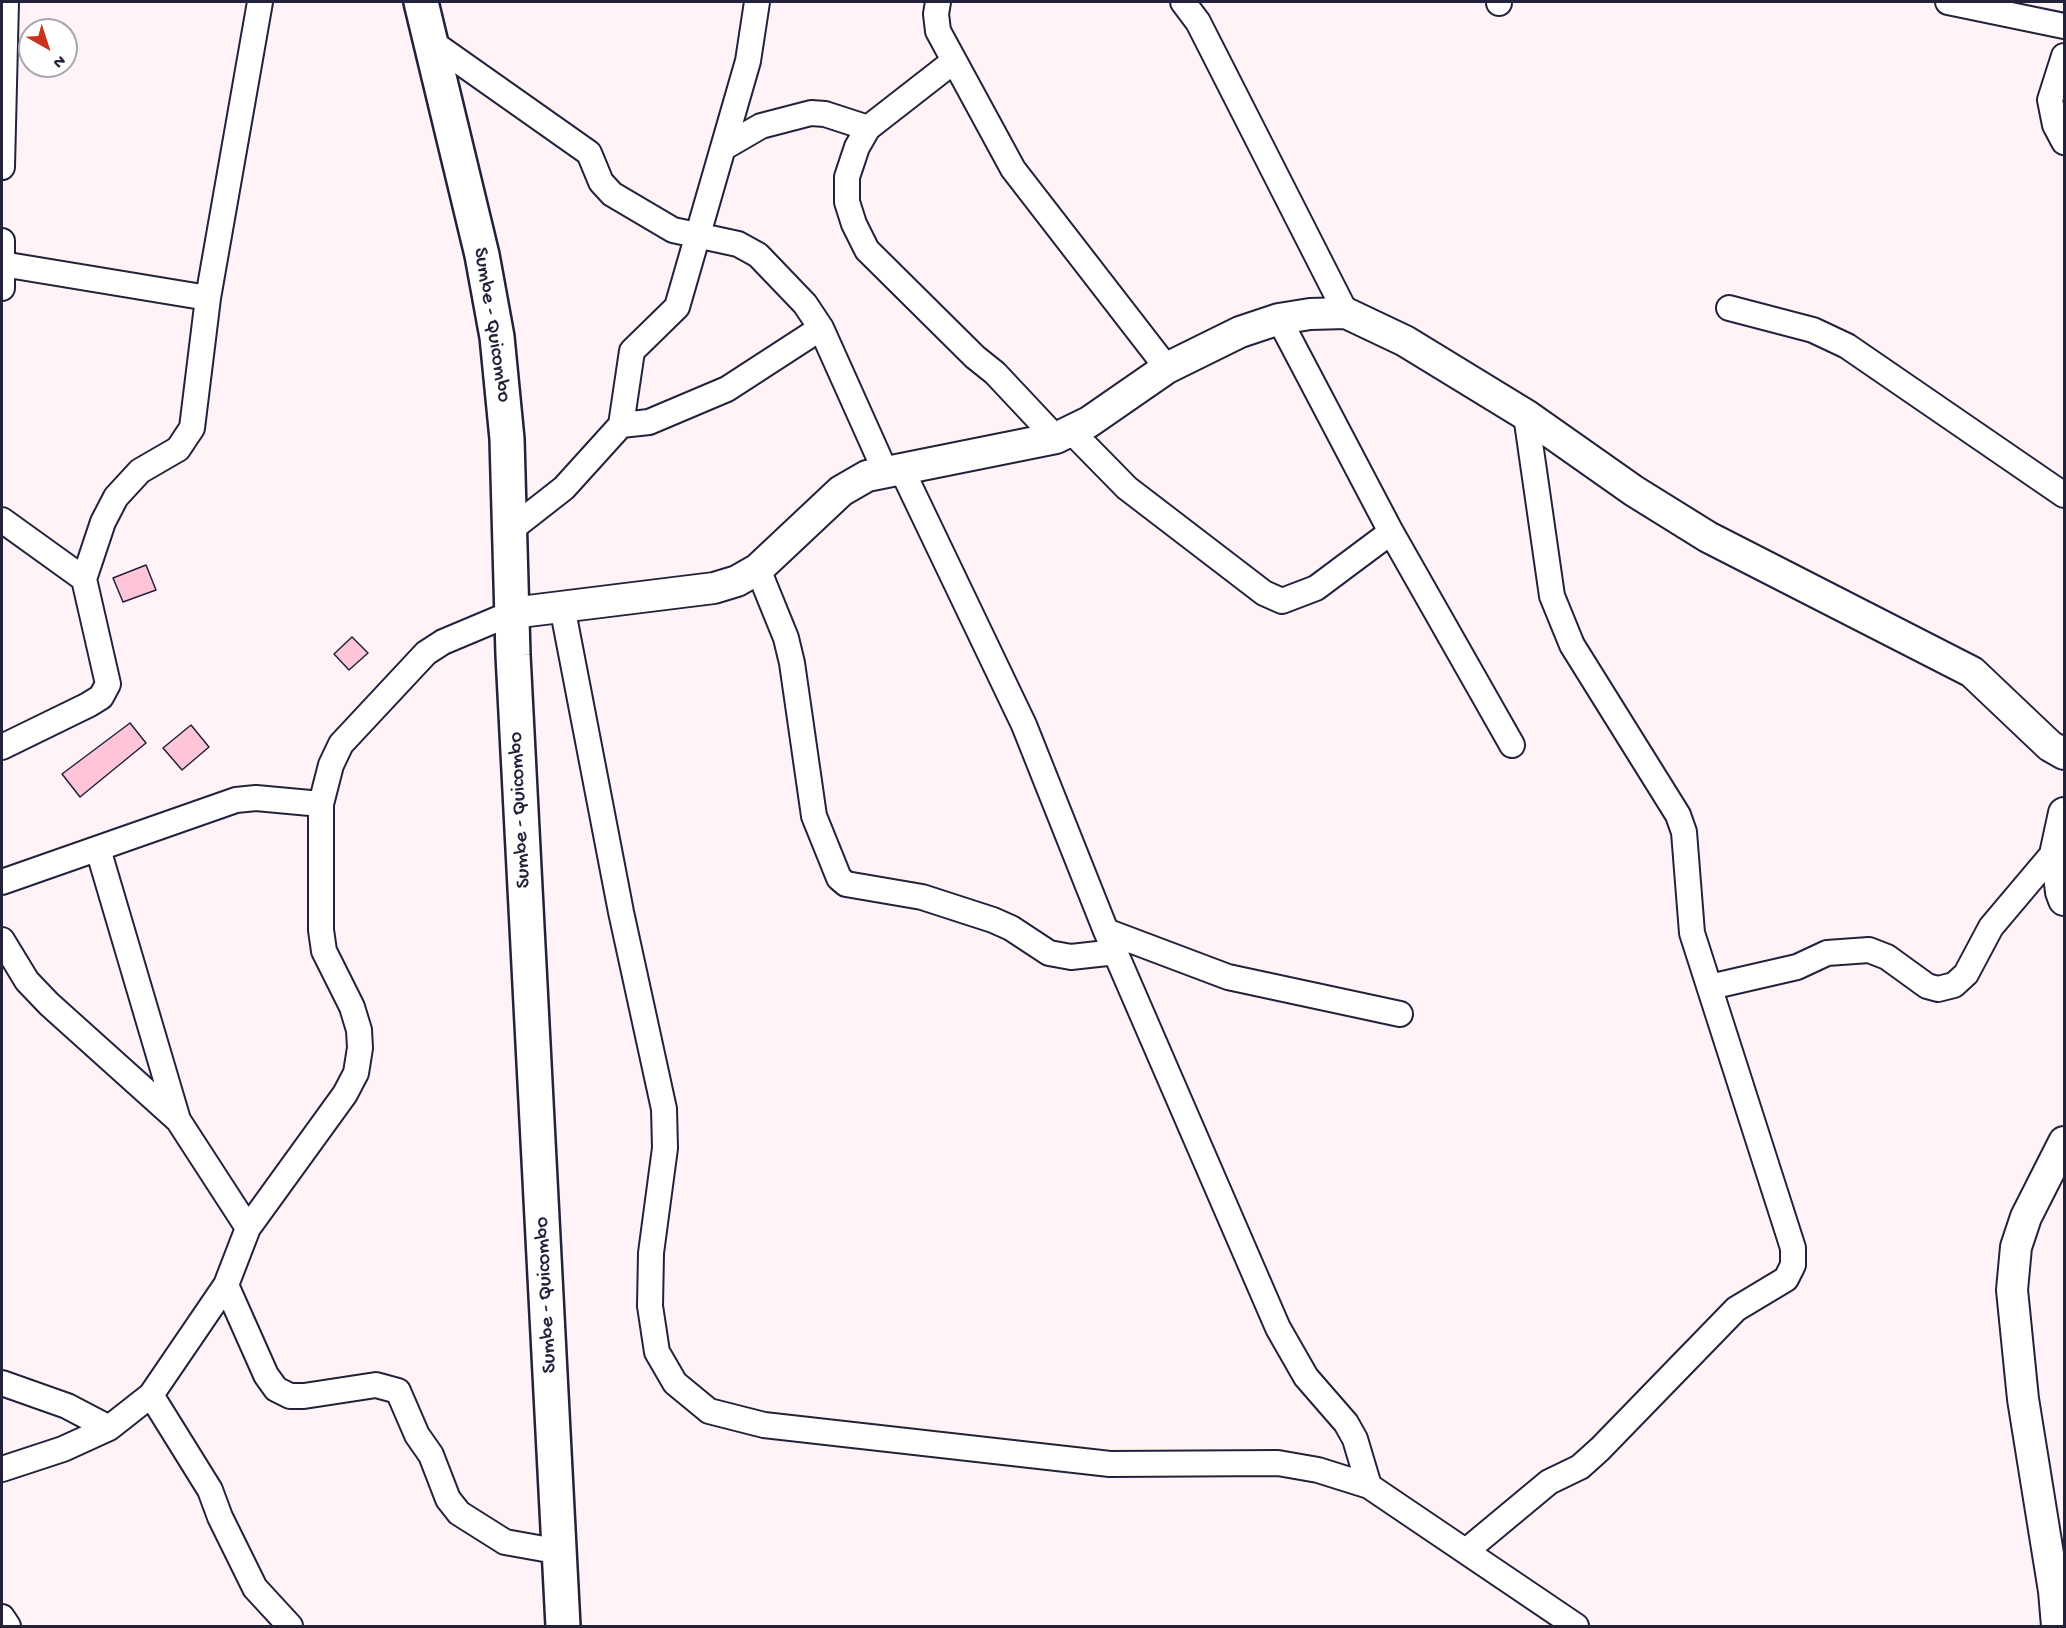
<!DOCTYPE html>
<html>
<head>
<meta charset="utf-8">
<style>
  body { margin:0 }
  #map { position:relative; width:2066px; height:1628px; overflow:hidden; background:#fff3f7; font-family:"Gochi Hand",sans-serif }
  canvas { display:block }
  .frame { position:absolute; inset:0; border:3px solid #22223b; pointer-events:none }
  .north { position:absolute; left:18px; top:18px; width:60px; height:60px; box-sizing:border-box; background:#fff; border:2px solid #a7a7b1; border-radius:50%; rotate:141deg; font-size:16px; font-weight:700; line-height:24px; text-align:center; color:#22223b }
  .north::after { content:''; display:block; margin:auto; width:21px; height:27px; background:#c8321e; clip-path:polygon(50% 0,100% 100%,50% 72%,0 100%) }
</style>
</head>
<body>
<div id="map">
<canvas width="2066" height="1628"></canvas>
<div class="frame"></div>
<div class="north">N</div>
</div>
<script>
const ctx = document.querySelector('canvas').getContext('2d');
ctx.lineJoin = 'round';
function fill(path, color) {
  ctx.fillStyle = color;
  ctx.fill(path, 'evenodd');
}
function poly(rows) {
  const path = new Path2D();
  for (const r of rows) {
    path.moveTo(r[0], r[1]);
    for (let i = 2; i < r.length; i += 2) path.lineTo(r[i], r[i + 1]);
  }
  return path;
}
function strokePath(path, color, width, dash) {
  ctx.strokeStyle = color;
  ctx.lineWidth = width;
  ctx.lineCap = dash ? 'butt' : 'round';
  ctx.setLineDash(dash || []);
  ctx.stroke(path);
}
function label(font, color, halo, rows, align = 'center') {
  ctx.font = font + ' "Gochi Hand",sans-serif';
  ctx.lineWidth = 4.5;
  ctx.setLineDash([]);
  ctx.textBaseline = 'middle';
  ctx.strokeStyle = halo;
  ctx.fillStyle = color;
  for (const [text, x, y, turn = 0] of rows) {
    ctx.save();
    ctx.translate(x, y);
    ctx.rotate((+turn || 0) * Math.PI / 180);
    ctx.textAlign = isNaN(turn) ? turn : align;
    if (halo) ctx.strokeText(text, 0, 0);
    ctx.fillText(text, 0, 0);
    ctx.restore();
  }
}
const building = poly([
  [146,565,156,590,123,602,113,578,146,565],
  [352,637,368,653,349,670,334,654,352,637],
  [130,723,146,743,80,797,62,774,130,723],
  [191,725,209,747,182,770,163,748,191,725]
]);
fill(building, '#fec5d8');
strokePath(building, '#22223b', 1.5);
const minor = poly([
  [938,2,936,14,938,31,1013,169,1167,368],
  [1183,2,1198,22,1346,313],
  [1948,2,2064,26],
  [1499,3,1499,2],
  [433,43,589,153,601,182,612,194,673,230,738,244,758,255,805,304,821,328,886,473],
  [2064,56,2050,100,2055,125,2064,142],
  [954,61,868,128,857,147,847,177,847,202,854,224,867,250,975,357,995,373,1056,438],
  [723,148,761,126,811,113,825,114,868,128],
  [2,167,6,2],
  [2,241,2,288],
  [2,264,208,298],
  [1729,308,1813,330,1847,346,2064,495],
  [1279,319,1391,532,1512,745],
  [621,425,649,422,727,389,821,328],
  [1072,432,1127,488,1264,593,1282,601,1316,588,1391,532],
  [901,468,1024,725,1106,931,1278,1328,1306,1377,1346,1423,1355,1439,1369,1486],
  [2,520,84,579],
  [509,531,564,488,621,425,632,351,677,307,748,61,757,2],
  [758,569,786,638,792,663,814,816,839,878,846,884,922,897,993,920,1011,928,1049,953,1071,957,1116,952],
  [562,606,621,912,664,1109,665,1148,651,1253,650,1306,657,1352,675,1383,709,1411,764,1425,1110,1464,1278,1463,1318,1470,1369,1486,1576,1626],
  [2,747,88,705,101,697,108,684,84,579,103,522,116,497,140,471,178,449,192,428,208,298,260,2],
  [98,849,178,1120,248,1228],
  [2,882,236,800,256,798,321,804],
  [1106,931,1228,977,1400,1014],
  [2,940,27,981,49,1004,178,1120],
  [1710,987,1797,967,1827,953,1869,950,1887,957,1927,986,1938,989,1954,985,1966,974,1991,927,2056,850],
  [226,1285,266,1375,276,1389,290,1396,304,1396,376,1385,398,1391,417,1435,431,1455,448,1499,459,1513,505,1542,561,1552],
  [2,1383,67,1406,109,1428],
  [151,1395,210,1490,220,1517,255,1588,290,1626],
  [2,1469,63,1449,109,1428,151,1395,226,1285,248,1228,345,1094,356,1073,360,1048,359,1030,352,1007,324,951,321,930,321,804,331,765,341,744,426,653,443,642,512,613],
  [1466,1551,1549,1482,1580,1467,1600,1449,1736,1309,1786,1279,1793,1265,1793,1248,1692,933,1684,832,1678,815,1572,645,1552,596,1526,415],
  [2,1617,8,1626]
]);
const tertiary = poly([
  [512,613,714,588,737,581,758,569,841,491,867,476,1056,438,1089,422,1167,368,1240,332,1279,319,1310,314,1346,313,1405,341,1526,415,1634,491,1708,537,1972,672,2050,746,2064,754],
  [2064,813,2056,850,2061,892,2064,900],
  [2057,1626,2054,1591,2023,1399,2012,1290,2016,1247,2026,1217,2064,1142]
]);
const primary = poly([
  [421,2,482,255,497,337,507,439,513,655,563,1626]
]);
strokePath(minor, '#22223b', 28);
strokePath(tertiary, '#22223b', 34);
strokePath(primary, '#22223b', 38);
strokePath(minor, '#fff', 24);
strokePath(tertiary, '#fff', 30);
strokePath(primary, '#fff', 33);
label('21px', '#22223b', '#fff', [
  ["Sumbe - Quicombo",491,325,81],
  ["Sumbe - Quicombo",521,810,-93],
  ["Sumbe - Quicombo",547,1295,-93]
]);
</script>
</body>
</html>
